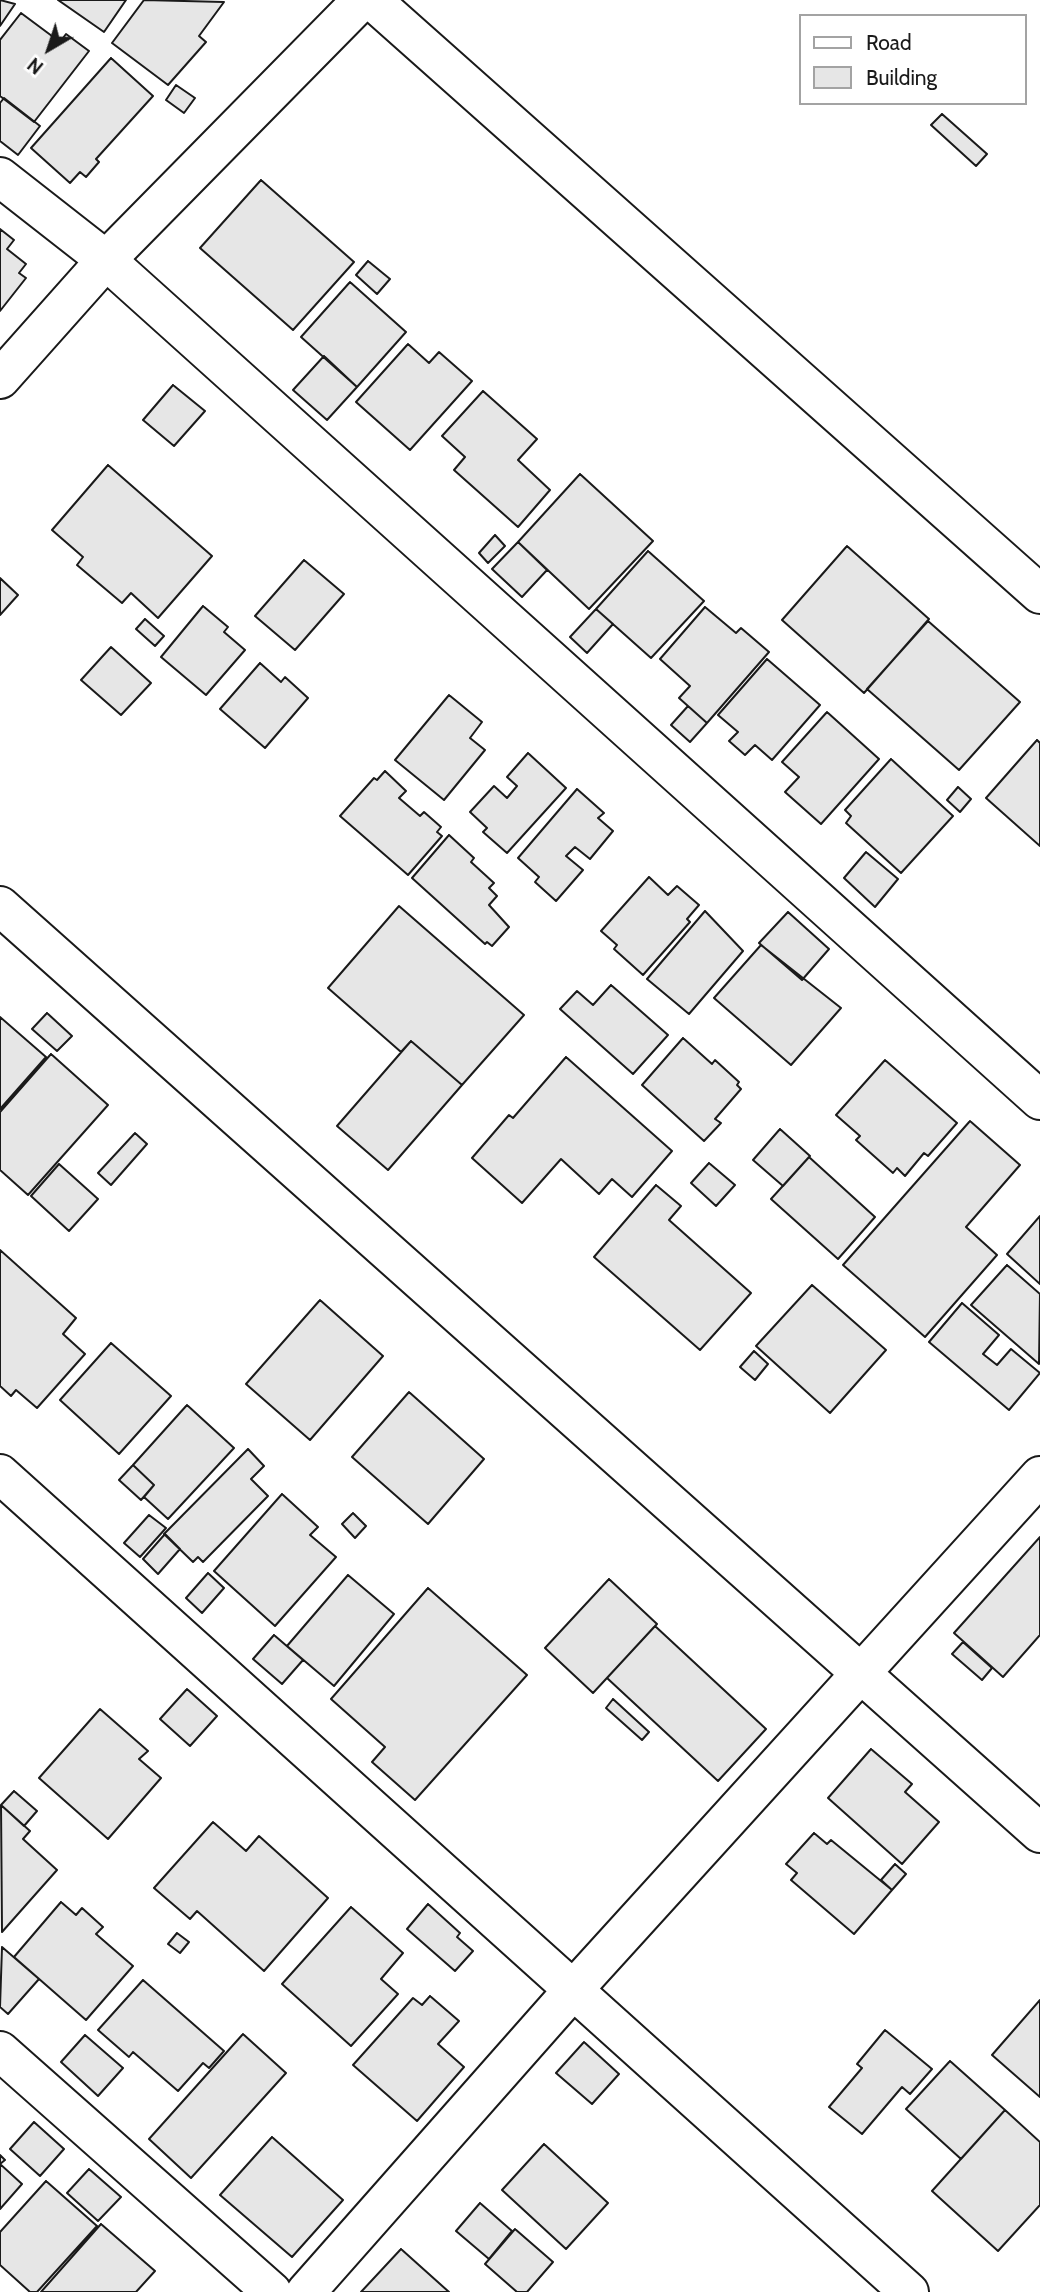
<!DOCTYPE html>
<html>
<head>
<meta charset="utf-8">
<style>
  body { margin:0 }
  #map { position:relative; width:1040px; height:2292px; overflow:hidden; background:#fff; font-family:Cabin,sans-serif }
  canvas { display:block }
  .legend { position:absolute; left:799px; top:14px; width:228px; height:91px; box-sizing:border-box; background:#fff; border:2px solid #a3a3a3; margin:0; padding:9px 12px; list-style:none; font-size:21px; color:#1a1a1a }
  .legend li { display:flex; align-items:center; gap:14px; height:35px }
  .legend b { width:35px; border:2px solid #a3a3a3 }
  .north { position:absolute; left:14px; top:14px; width:70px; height:70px; -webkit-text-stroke:5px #fff; paint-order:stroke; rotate:219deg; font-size:19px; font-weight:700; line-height:28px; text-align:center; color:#1a1a1a }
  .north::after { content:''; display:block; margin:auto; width:24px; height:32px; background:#1a1a1a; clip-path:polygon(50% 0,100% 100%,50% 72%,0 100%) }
</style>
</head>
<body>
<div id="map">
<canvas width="1040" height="2292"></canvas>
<ul class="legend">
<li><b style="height:9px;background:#fff"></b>Road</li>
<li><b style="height:19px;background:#e6e6e6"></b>Building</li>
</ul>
<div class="north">N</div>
</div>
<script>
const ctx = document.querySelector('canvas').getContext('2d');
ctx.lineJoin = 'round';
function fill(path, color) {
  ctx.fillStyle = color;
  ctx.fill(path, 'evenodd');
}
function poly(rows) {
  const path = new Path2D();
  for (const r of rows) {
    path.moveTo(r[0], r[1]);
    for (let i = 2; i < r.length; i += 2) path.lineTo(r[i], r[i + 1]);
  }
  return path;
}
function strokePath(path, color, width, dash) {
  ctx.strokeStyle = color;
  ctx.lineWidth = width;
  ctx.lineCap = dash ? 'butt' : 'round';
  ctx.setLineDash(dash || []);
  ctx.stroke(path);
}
const building = poly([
  [0,0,15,4,0,26,0,0],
  [58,0,126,0,104,32,58,0],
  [144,0,224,2,199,36,206,42,168,85,112,43,144,0],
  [21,13,60,42,66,34,89,51,34,122,0,96,0,40,21,13],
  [111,58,153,96,96,159,99,162,86,177,80,172,70,183,31,148,111,58],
  [176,85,195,98,184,113,166,100,176,85],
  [4,98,40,126,18,155,0,141,0,103,4,98],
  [942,114,987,154,976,166,931,125,942,114],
  [261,180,354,262,293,330,200,248,261,180],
  [0,229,14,240,7,249,26,264,19,273,26,278,0,311,0,229],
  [368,261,390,279,377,294,356,275,368,261],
  [350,282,406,332,357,387,301,337,350,282],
  [408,344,429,363,439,352,472,381,410,450,356,402,408,344],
  [324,356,357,387,327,420,293,390,324,356],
  [173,385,205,411,174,446,143,420,173,385],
  [483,391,537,439,518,460,550,490,518,527,454,470,465,457,442,436,483,391],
  [108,465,212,556,158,618,131,593,122,603,77,565,83,557,52,530,108,465],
  [580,474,653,541,589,609,518,542,580,474],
  [495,535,505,546,488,563,479,553,495,535],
  [518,542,547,570,522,597,492,569,518,542],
  [847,546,929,619,864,693,782,620,847,546],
  [648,551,704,601,651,658,596,609,648,551],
  [304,560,344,594,295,650,255,616,304,560],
  [0,578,18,595,0,615,0,578],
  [203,606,228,627,224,632,245,650,206,695,161,657,203,606],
  [705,607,736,633,741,628,769,652,707,723,679,698,690,686,660,659,705,607],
  [596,609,613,624,587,653,570,637,596,609],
  [145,619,164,636,155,646,136,629,145,619],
  [928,621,1020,702,959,770,867,689,928,621],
  [111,647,151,683,121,715,81,680,111,647],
  [767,659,820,705,772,760,755,745,745,755,729,741,738,732,718,715,767,659],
  [260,663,281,682,285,677,308,698,265,748,220,709,260,663],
  [449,695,482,722,470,738,485,750,444,800,395,760,449,695],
  [688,706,707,723,690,742,671,725,688,706],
  [827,712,879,759,821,824,785,792,799,777,782,762,827,712],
  [1037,740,1040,743,1040,846,986,798,1037,740],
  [528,753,566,788,507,853,483,832,487,828,470,812,494,786,507,798,517,786,507,777,528,753],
  [891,759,953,816,901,873,846,823,851,816,845,810,891,759],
  [385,771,406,791,399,798,420,816,424,812,441,827,437,832,442,836,408,875,340,816,374,778,377,780,385,771],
  [958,787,971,799,960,812,947,800,958,787],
  [577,789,604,813,598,818,613,831,590,859,575,847,566,856,583,870,556,901,535,882,539,877,518,858,577,789],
  [449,835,474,858,471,862,494,883,489,888,497,896,489,905,509,927,492,946,487,942,485,944,412,878,449,835],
  [866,852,898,879,875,907,844,878,866,852],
  [649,877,668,895,677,886,699,905,687,919,690,922,643,975,614,949,617,945,601,931,649,877],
  [399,906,524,1015,462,1085,411,1041,401,1052,328,988,399,906],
  [705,911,743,951,689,1014,647,979,705,911],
  [788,912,829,949,802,980,759,943,788,912],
  [761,945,841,1008,791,1065,714,998,761,945],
  [611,985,668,1035,633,1074,560,1009,577,991,593,1005,611,985],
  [47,1013,72,1036,57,1051,32,1029,47,1013],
  [0,1017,46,1057,0,1109,0,1017],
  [683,1038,712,1064,715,1060,739,1082,737,1085,741,1089,715,1119,721,1123,704,1141,642,1085,683,1038],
  [411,1041,462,1085,388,1170,337,1126,411,1041],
  [51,1054,108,1105,28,1195,0,1170,0,1112,51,1054],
  [566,1057,672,1151,632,1197,612,1179,599,1194,561,1159,522,1203,472,1158,509,1115,513,1118,566,1057],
  [885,1060,957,1123,928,1156,924,1153,905,1176,897,1168,893,1173,856,1140,860,1136,836,1115,885,1060],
  [970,1121,1020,1165,966,1227,997,1255,925,1337,843,1265,970,1121],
  [780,1129,810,1156,783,1186,753,1160,780,1129],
  [135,1133,147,1144,111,1185,98,1173,135,1133],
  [809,1157,875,1217,838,1259,771,1199,809,1157],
  [709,1163,735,1185,716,1206,691,1183,709,1163],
  [59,1164,98,1199,69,1231,31,1196,59,1164],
  [656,1185,681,1206,669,1220,751,1293,700,1350,594,1257,656,1185],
  [1040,1216,1040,1284,1007,1254,1040,1216],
  [0,1250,76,1318,63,1334,85,1354,37,1408,16,1390,11,1396,0,1386,0,1250],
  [1007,1265,1040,1294,1039,1364,971,1305,1007,1265],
  [812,1285,886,1350,830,1413,756,1346,812,1285],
  [320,1300,383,1356,310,1440,246,1384,320,1300],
  [962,1303,999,1335,983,1354,997,1365,1011,1349,1040,1373,1009,1410,929,1342,962,1303],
  [111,1343,171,1396,119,1454,60,1400,111,1343],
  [754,1351,768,1364,755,1380,740,1367,754,1351],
  [409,1392,484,1459,428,1524,352,1457,409,1392],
  [187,1405,234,1448,168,1519,144,1497,154,1485,133,1465,187,1405],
  [248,1449,264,1466,251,1479,268,1496,203,1562,198,1557,193,1562,164,1534,248,1449],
  [133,1465,154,1485,141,1500,119,1480,133,1465],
  [282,1494,318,1527,310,1535,336,1557,275,1626,214,1571,282,1494],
  [353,1513,366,1526,355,1538,342,1524,353,1513],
  [149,1515,166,1528,140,1557,124,1543,149,1515],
  [165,1534,180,1549,158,1574,143,1559,165,1534],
  [1040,1537,1040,1635,1003,1677,954,1633,1040,1537],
  [208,1573,224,1588,202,1613,186,1598,208,1573],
  [348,1575,394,1614,334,1686,287,1646,348,1575],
  [609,1579,657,1624,593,1693,545,1648,609,1579],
  [428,1588,527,1675,415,1800,372,1762,385,1747,331,1699,428,1588],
  [655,1626,766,1729,718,1781,607,1678,655,1626],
  [274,1635,303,1660,282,1684,253,1659,274,1635],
  [963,1642,992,1668,982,1680,952,1654,963,1642],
  [187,1689,217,1716,190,1746,160,1719,187,1689],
  [613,1699,649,1732,642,1740,606,1708,613,1699],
  [100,1709,148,1751,139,1759,161,1778,108,1839,39,1778,100,1709],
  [871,1749,912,1784,905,1792,939,1822,902,1864,828,1798,871,1749],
  [14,1791,37,1811,24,1826,1,1805,14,1791],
  [1,1805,30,1831,23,1839,57,1870,2,1932,1,1805],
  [213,1822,246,1851,259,1836,328,1898,264,1971,197,1911,190,1919,154,1888,213,1822],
  [814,1833,827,1844,831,1840,892,1890,854,1934,791,1880,797,1873,786,1864,814,1833],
  [895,1864,906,1874,892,1890,881,1880,895,1864],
  [61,1902,76,1915,82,1908,103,1927,96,1934,133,1966,86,2020,14,1957,61,1902],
  [428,1904,460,1933,457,1937,473,1951,455,1971,407,1929,428,1904],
  [351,1907,403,1953,381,1979,398,1994,351,2046,282,1984,351,1907],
  [177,1933,189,1942,180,1953,168,1944,177,1933],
  [2,1947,39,1979,8,2014,0,2007,2,1947],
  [143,1980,224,2051,209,2068,203,2063,178,2091,133,2052,129,2057,98,2030,143,1980],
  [430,1996,459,2021,438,2044,464,2067,417,2121,353,2065,413,1998,422,2005,430,1996],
  [1040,2000,1040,2097,992,2055,1040,2000],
  [885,2030,932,2069,910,2094,902,2087,862,2134,829,2107,862,2068,857,2064,885,2030],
  [243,2034,286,2073,191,2178,149,2139,243,2034],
  [85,2035,123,2068,98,2096,61,2062,85,2035],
  [584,2042,619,2074,592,2104,556,2073,584,2042],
  [950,2061,1005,2110,961,2159,906,2109,950,2061],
  [1005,2110,1040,2142,1040,2205,998,2251,932,2191,1005,2110],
  [34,2122,64,2149,40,2176,10,2149,34,2122],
  [272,2137,343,2200,292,2257,220,2195,272,2137],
  [544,2144,608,2203,566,2249,502,2190,544,2144],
  [0,2155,5,2160,0,2164,22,2184,0,2209,0,2155],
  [89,2169,121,2197,98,2221,67,2193,89,2169],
  [46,2181,97,2226,37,2292,30,2292,0,2265,0,2232,46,2181],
  [480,2203,512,2231,489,2259,456,2231,480,2203],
  [101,2224,155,2271,136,2292,41,2292,101,2224],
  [515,2229,553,2262,527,2292,517,2292,485,2264,515,2229],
  [401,2249,449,2292,361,2292,401,2249]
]);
fill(building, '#e6e6e6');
strokePath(building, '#1a1a1a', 2);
const minor = poly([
  [372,0,1040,594],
  [0,177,106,260,1040,1100],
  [0,906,1040,1833],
  [0,1474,909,2292],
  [0,2051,272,2292],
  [306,2292,573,1990,1040,1476]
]);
const tertiary = poly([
  [0,379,106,260,362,0]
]);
strokePath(minor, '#1a1a1a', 42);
strokePath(tertiary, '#1a1a1a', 42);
strokePath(minor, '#fff', 38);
strokePath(tertiary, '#fff', 38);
</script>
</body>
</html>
